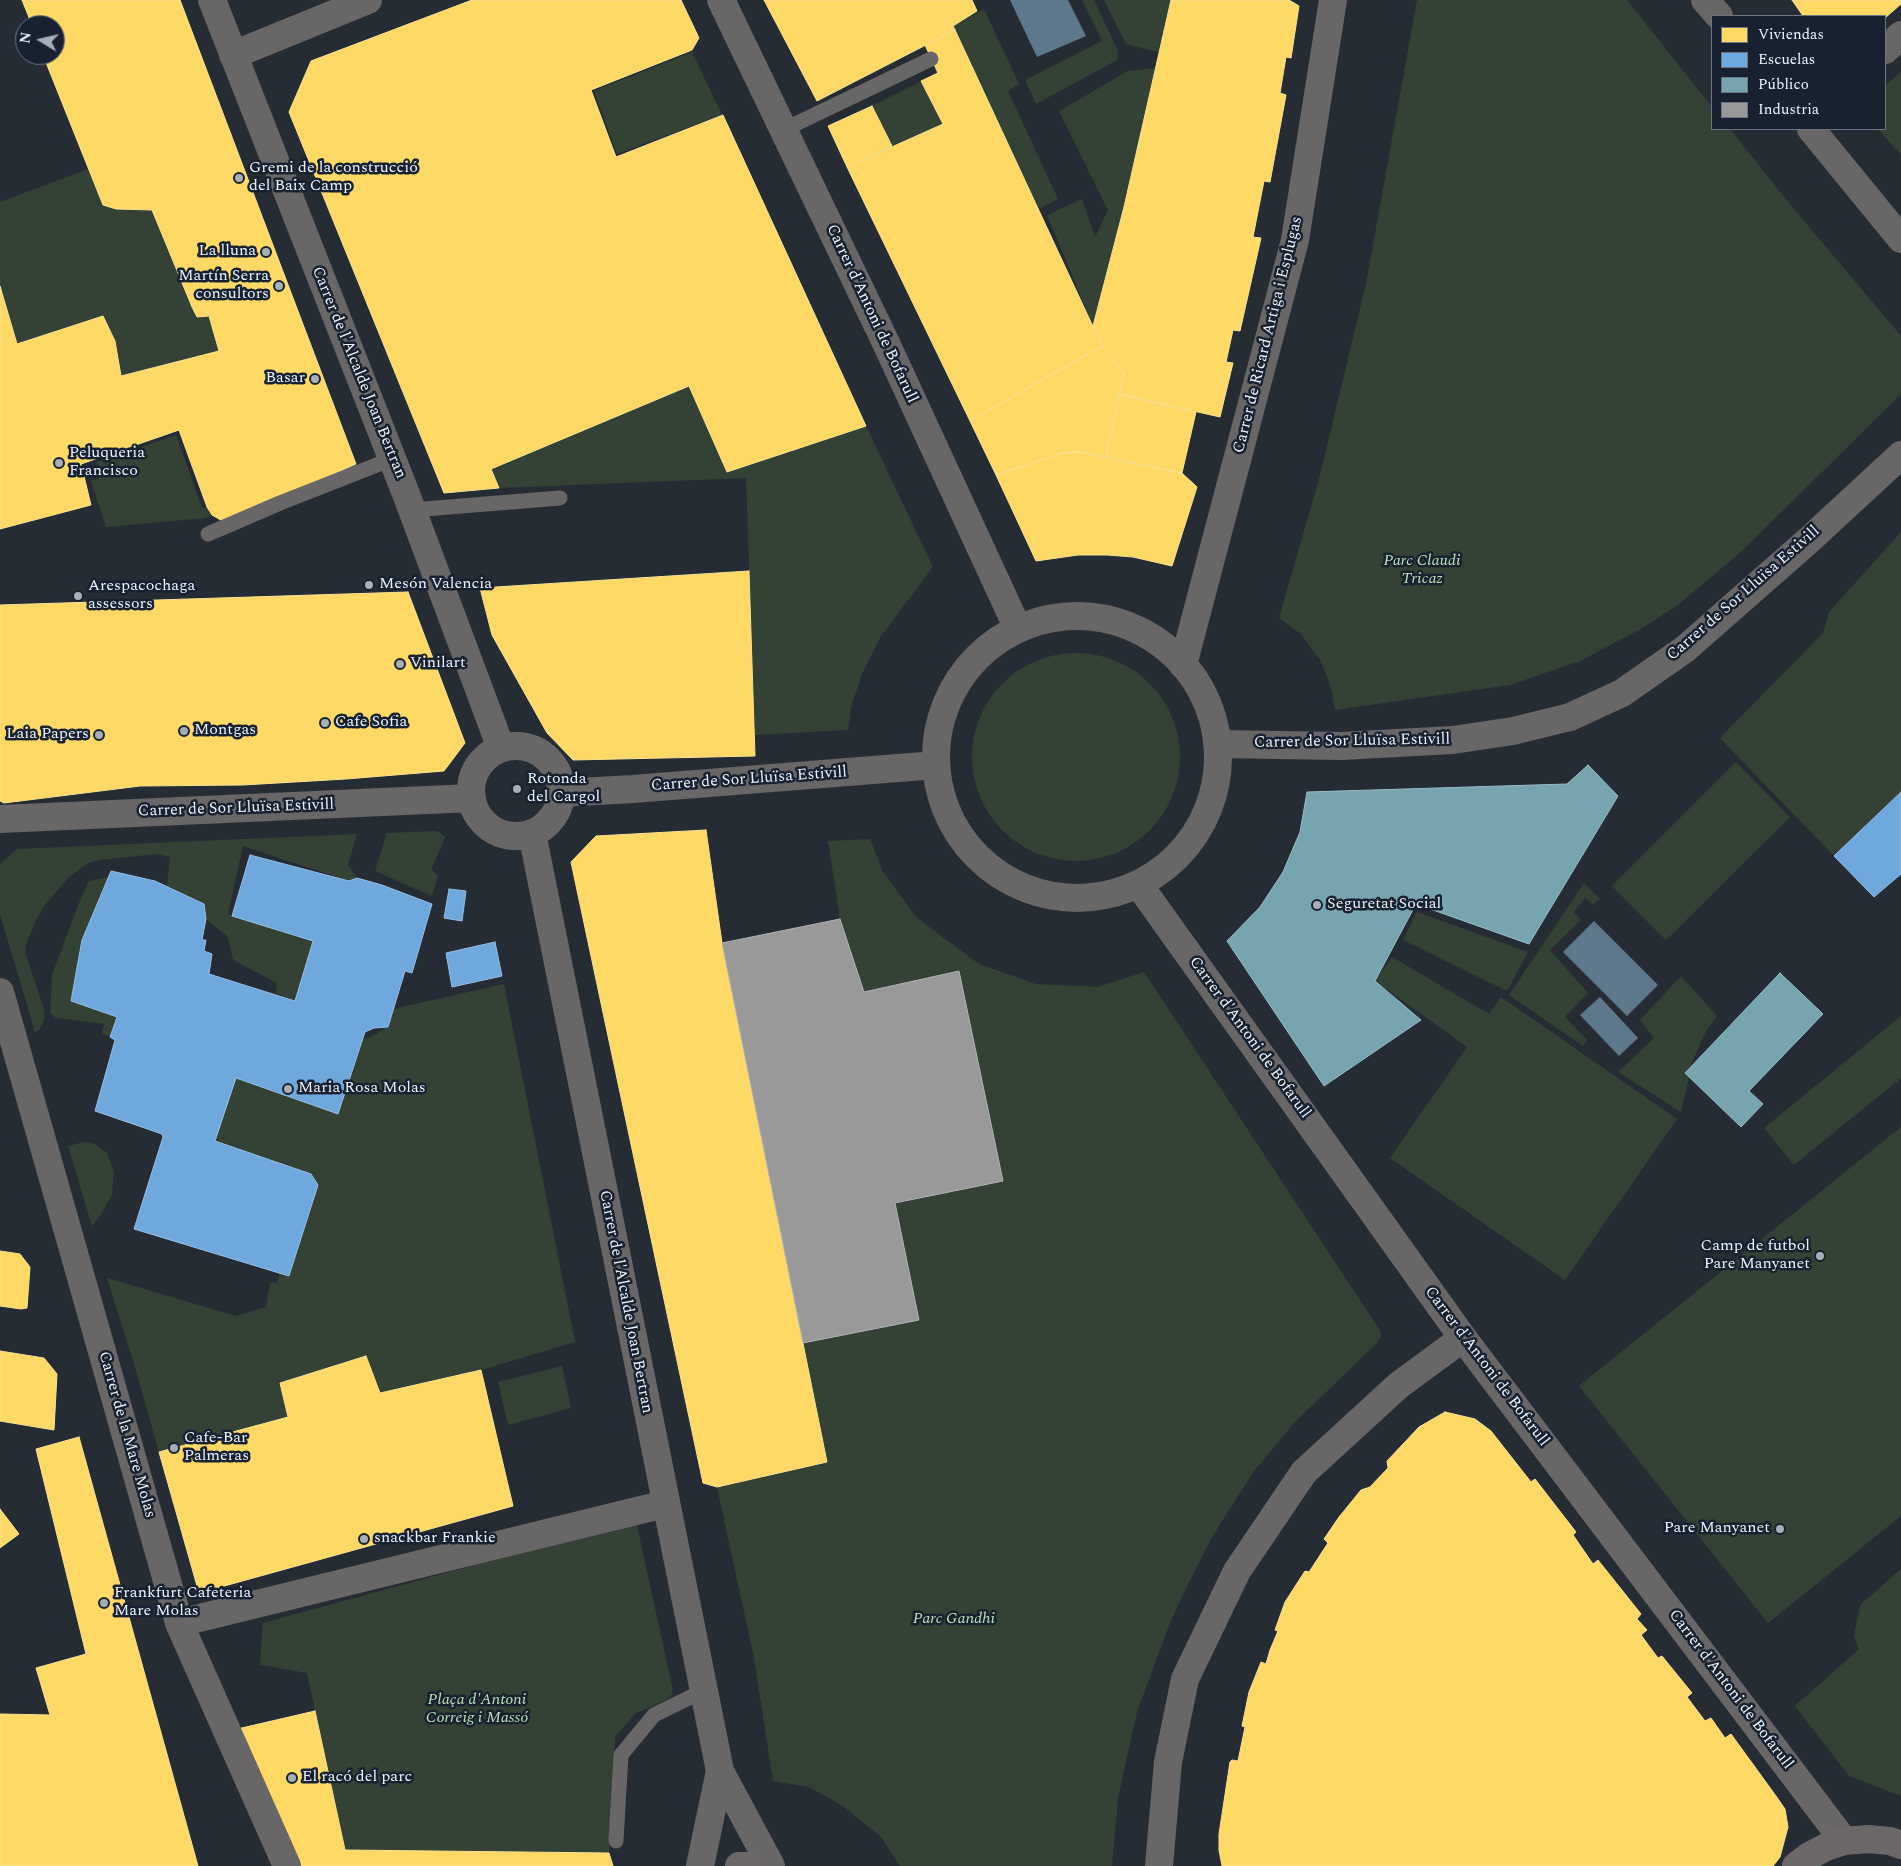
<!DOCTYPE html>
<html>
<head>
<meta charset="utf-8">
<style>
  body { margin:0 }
  #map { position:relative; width:1901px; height:1866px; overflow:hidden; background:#262c34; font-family:Spectral,serif }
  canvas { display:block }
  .legend { position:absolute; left:1711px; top:15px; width:175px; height:115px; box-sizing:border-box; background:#17212f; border:1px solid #6d7582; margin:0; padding:6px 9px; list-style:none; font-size:15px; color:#edf4fe }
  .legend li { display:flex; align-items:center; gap:10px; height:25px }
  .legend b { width:25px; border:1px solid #6d7582 }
  .north { position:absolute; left:15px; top:15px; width:50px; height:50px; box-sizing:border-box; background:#17212f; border:1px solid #6d7582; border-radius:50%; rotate:279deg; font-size:14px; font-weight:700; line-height:20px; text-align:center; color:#edf4fe }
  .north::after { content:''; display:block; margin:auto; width:18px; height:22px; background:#a7aeb7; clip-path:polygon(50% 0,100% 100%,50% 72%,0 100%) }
</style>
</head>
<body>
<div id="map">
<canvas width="1901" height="1866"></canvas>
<ul class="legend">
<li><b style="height:14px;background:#ffd966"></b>Viviendas</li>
<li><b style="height:14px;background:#6fa8dc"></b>Escuelas</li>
<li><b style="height:14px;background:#76a5af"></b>Público</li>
<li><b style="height:14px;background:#999"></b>Industria</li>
</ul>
<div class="north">N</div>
</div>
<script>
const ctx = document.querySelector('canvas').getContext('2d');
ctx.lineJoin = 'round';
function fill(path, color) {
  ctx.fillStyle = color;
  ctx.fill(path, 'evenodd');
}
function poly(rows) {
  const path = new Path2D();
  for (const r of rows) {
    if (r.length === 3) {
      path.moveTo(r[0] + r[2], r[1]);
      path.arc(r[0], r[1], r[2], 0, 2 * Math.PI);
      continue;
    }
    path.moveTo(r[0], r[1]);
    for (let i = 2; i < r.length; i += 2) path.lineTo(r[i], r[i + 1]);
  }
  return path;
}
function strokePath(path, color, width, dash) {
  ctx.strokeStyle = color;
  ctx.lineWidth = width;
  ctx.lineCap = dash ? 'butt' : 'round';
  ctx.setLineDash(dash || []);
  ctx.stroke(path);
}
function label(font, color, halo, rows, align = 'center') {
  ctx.font = font + ' Spectral,serif';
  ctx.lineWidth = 5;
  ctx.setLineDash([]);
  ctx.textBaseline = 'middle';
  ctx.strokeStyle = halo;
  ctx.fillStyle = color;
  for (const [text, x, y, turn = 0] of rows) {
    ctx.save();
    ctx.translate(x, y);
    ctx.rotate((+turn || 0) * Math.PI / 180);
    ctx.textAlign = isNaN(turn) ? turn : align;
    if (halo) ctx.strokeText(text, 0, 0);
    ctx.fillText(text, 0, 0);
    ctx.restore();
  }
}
fill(poly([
  [1082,0,1094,0,1118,51,1117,60,1036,104,1025,80,1102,41],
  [1104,0,1171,0,1158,52,1126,44],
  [1417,0,1627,0,1712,107,1712,129,1730,129,1789,203,1901,336,1901,394,1744,549,1678,605,1639,630,1580,661,1510,685,1335,710,1331,687,1320,660,1301,634,1279,618,1319,479,1366,284],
  [984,9,1019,84,1008,91,1058,199,1039,209,953,26],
  [692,52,722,115,617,154,594,91],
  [1155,68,1124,207,1093,326,1047,215,1082,199,1095,237,1108,210,1059,111,1128,71],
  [1901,72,1901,155,1878,129,1885,129,1885,86],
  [921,81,943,124,892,146,872,106],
  [88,169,103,205,116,209,152,210,192,307,197,317,209,316,219,351,121,376,17,344,0,286,0,202],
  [689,386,728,472,866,426,933,567,881,636,862,674,851,707,848,730,755,735,746,478,499,488,491,469],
  [176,435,202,508,207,507,212,515,205,518,106,527,91,481,99,478,97,462],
  [1901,532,1901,792,1834,856,1720,738,1823,633,1829,612],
  [1076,757,104],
  [1736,762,1790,817,1666,940,1612,886],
  [437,831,445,837,431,870,438,875,432,896,375,871,387,833],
  [357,834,348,865,357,878,349,881,243,846,228,914,313,941,295,1001,276,993,277,983,233,960,228,937,206,919,204,904,167,887,170,857,156,854,100,860,88,863,69,877,44,906,35,922,26,944,25,952,44,1009,44,1021,39,1030,35,1032,0,914,0,864,17,849],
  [870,839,883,872,917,918,979,964,1036,984,1098,987,1144,972,1381,1332,1381,1336,1376,1344,1294,1423,1254,1471,1212,1537,1188,1584,1170,1623,1137,1712,1118,1798,1112,1866,900,1866,881,1837,843,1806,809,1787,773,1781,754,1658,717,1487,826,1461,803,1343,918,1320,895,1204,1002,1180,959,971,864,992,840,919,828,841],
  [108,877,82,940,71,1001,117,1017,110,1037,102,1033,104,1024,56,1018,50,1013,52,975,81,898,89,881],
  [1584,883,1600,899,1593,905,1585,898,1574,912,1581,920,1550,950,1588,993,1565,1017,1587,1040,1583,1046,1509,995],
  [1417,912,1528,952,1507,991,1403,940],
  [1392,957,1489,1014,1501,997,1677,1119,1565,1280,1390,1158,1467,1047,1375,981],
  [1681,976,1717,1016,1705,1033,1690,1067,1685,1073,1689,1077,1681,1112,1618,1072,1654,1038,1640,1020],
  [504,984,575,1342,481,1370,380,1393,366,1356,280,1383,288,1417,159,1452,134,1364,107,1278,236,1316,266,1307,270,1282,277,1283,280,1272,289,1275,318,1185,311,1174,215,1141,236,1078,338,1114,362,1039,371,1037,387,1027,393,1009],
  [1901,1016,1901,1078,1794,1165,1764,1128],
  [1901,1127,1901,1516,1768,1623,1579,1386],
  [84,1142,95,1144,107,1153,114,1172,112,1194,101,1215,92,1226,68,1146],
  [562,1366,571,1408,508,1425,498,1382],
  [636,1521,672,1686,672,1694,668,1699,636,1713,615,1737,609,1853,345,1850,307,1673,260,1665,263,1623],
  [1901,1569,1901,1796,1849,1776,1795,1706,1859,1649,1854,1636,1860,1605]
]), '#344235');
fill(poly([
  [1010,0,1068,0,1086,36,1037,57],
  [1594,921,1658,985,1627,1016,1563,952],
  [1600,997,1638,1038,1619,1056,1580,1015]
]), '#5e788b');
const homes = poly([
  [22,0,180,0,356,464,226,523,212,515,207,507,179,430,81,464,91,505,0,529,0,286,17,344,103,316,115,341,121,376,219,351,209,316,197,317,192,307,152,210,116,209,103,205,43,55,55,55,55,25,32,25,22,0],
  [472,0,681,0,699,38,692,50,591,90,616,157,723,115,866,426,727,472,689,386,491,469,499,488,444,493,289,112,311,61,472,0],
  [764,0,972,0,977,11,953,26,955,30,817,101,764,0],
  [1171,0,1289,0,1299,6,1291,58,1286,57,1280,93,1286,95,1270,182,1264,181,1253,237,1261,238,1240,331,1233,330,1226,362,1233,363,1220,417,1119,394,1124,373,1102,346,1093,326,1124,207,1171,0],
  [1792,0,1901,0,1901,4,1885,18,1885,16,1803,16,1792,0],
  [955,30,1102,346,970,421,847,167,943,124,921,81,938,73,925,45,955,30],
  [872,106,892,146,847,167,828,126,872,106],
  [1102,346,1124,373,1106,457,1079,452,1062,453,996,475,970,421,1102,346],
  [1119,394,1196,412,1182,473,1106,457,1119,394],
  [1079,452,1182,473,1197,487,1172,566,1133,557,1107,555,1078,555,1036,561,996,475,1062,453,1079,452],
  [749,571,755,756,573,760,547,733,492,635,480,588,749,571],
  [408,592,465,743,444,771,346,779,243,785,140,786,4,803,0,801,0,605,408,592],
  [706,830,722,943,827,1462,717,1487,703,1483,571,862,596,836,706,830],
  [0,1251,20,1254,30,1267,27,1308,21,1309,0,1306,0,1251],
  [0,1351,44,1358,57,1374,54,1430,0,1421,0,1351],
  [366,1356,380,1393,481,1370,513,1506,199,1593,159,1452,288,1417,280,1383,366,1356],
  [1445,1412,1475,1419,1491,1431,1531,1482,1535,1479,1576,1532,1573,1535,1593,1564,1598,1560,1641,1614,1637,1619,1647,1630,1641,1635,1658,1658,1662,1656,1692,1693,1687,1697,1705,1721,1711,1718,1725,1738,1731,1734,1776,1796,1785,1809,1788,1827,1780,1857,1773,1866,1222,1866,1219,1850,1219,1834,1230,1762,1232,1760,1238,1761,1245,1727,1242,1726,1249,1692,1261,1662,1266,1664,1270,1650,1278,1631,1275,1630,1285,1602,1305,1571,1309,1572,1328,1543,1324,1539,1339,1517,1361,1490,1370,1487,1388,1468,1387,1461,1419,1427,1445,1412],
  [79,1437,198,1866,0,1866,0,1714,50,1715,36,1668,86,1654,36,1449,79,1437],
  [0,1509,19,1534,0,1548,0,1509],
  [315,1711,345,1850,609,1853,613,1866,273,1866,233,1730,315,1711]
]);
fill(homes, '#ffd966');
strokePath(homes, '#fae194', 1);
const schools = poly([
  [1901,792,1901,874,1874,897,1834,856,1901,792],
  [250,855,349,881,357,878,382,885,432,904,412,973,405,971,388,1027,374,1028,365,1032,338,1114,236,1078,215,1141,311,1174,318,1185,289,1276,134,1229,163,1137,162,1134,95,1111,115,1040,110,1037,117,1017,71,1001,82,940,111,871,155,881,204,904,206,919,202,940,206,940,204,951,212,954,209,974,295,1001,313,941,232,916,250,855],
  [449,889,466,891,462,921,444,918,449,889],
  [495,942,502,976,452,987,446,953,495,942]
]);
fill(schools, '#6fa8dc');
strokePath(schools, '#95bfe6', 1);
const public = poly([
  [1588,765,1618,796,1529,944,1416,904,1375,981,1421,1020,1324,1086,1227,941,1260,907,1283,872,1300,832,1307,792,1567,784,1588,765],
  [1780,973,1823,1014,1749,1091,1763,1104,1741,1127,1685,1073,1780,973]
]);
fill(public, '#76a5af');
strokePath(public, '#9abdc7', 1);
const industry = poly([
  [840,919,864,992,959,971,1003,1181,895,1203,919,1320,803,1343,722,943,840,919]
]);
fill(industry, '#999');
strokePath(industry, '#b2b4b7', 1);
strokePath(poly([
  [783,130,931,59],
  [412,510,560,498],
  [208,534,280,503,392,459],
  [616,1841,621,1755,654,1715,703,1691]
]), '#696667', 15);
strokePath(poly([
  [212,0,408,499,501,748],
  [721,0,886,343,1018,629],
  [1705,0,1719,16],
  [1885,50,1901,35],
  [233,55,368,0],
  [1811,129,1901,239],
  [1077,757,141],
  [1183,665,1295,240,1333,0],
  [1217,744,1341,746,1453,740,1513,731,1570,717,1622,693,1685,649,1809,540,1901,455],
  [516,791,45],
  [561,793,633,789,936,765],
  [0,819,472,798],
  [532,833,720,1771,771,1866],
  [1139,885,1463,1338,1844,1841],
  [0,992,179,1623,287,1866],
  [179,1623,665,1504],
  [700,1866,720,1771],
  [1159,1866,1168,1762,1185,1679,1237,1571,1304,1472,1399,1385,1463,1338]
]), '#696667', 28);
strokePath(poly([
  [739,1866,746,1866],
  [1796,1866,1809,1856,1826,1847,1844,1841,1868,1839,1890,1841,1901,1845]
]), '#6c686a', 28);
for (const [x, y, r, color] of [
  [239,178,5,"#a7aeb7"],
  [266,252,5,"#a7aeb7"],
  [279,286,5,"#a7aeb7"],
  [315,379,5,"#a7aeb7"],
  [59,463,5,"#a7aeb7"],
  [369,585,5,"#a7aeb7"],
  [78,596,5,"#a7aeb7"],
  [400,664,5,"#a7aeb7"],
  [325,723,5,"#a7aeb7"],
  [184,731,5,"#a7aeb7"],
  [99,735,5,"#a7aeb7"],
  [517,789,5,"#a7aeb7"],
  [1317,905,5,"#a7aeb7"],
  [288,1089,5,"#a7aeb7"],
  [1820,1256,5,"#a7aeb7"],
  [174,1448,5,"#a7aeb7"],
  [1780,1529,5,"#a7aeb7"],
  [364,1539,5,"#a7aeb7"],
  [104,1603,5,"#a7aeb7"],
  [292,1778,5,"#a7aeb7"]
]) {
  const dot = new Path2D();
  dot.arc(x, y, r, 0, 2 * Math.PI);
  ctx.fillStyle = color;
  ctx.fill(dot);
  strokePath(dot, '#17212f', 2);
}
label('16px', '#edf4fe', '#17212f', [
  ["Gremi de la construcció",249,169],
  ["del Baix Camp",249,187],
  ["La lluna",256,252,"right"],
  ["Martín Serra",269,277,"right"],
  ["consultors",269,295,"right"],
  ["Basar",305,379,"right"],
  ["Peluqueria",69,454],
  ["Francisco",69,472],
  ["Mesón Valencia",379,585],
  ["Arespacochaga",88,587],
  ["assessors",88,605],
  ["Vinilart",410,664],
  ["Cafe Sofia",335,723],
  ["Montgas",194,731],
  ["Laia Papers",89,735,"right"],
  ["Rotonda",527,780],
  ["del Cargol",527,798],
  ["Seguretat Social",1327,905],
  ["Maria Rosa Molas",298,1089],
  ["Camp de futbol",1810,1247,"right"],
  ["Pare Manyanet",1810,1265,"right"],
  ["Cafe-Bar",184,1439],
  ["Palmeras",184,1457],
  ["Pare Manyanet",1770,1529,"right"],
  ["snackbar Frankie",374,1539],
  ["Frankfurt Cafeteria",114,1594],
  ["Mare Molas",114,1612],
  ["El racó del parc",302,1778]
], 'left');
label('16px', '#edf4fe', '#17212f', [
  ["Carrer d'Antoni de Bofarull",871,314,65],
  ["Carrer de Ricard Artiga i Esplugas",1269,335,-76],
  ["Carrer de l'Alcalde Joan Bertran",358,373,68],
  ["Carrer de Sor Lluïsa Estivill",1744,594,-41],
  ["Carrer de Sor Lluïsa Estivill",1352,742,-1],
  ["Carrer de Sor Lluïsa Estivill",749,780,-4],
  ["Carrer de Sor Lluïsa Estivill",236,809,-2],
  ["Carrer d'Antoni de Bofarull",1249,1038,54],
  ["Carrer de l'Alcalde Joan Bertran",625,1302,79],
  ["Carrer d'Antoni de Bofarull",1486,1367,53],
  ["Carrer de la Mare Molas",126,1435,74],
  ["Carrer d'Antoni de Bofarull",1730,1690,53]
]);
label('italic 16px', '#b9e3b7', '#17212f', [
  ["Parc Claudi",1422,562],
  ["Tricaz",1422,580],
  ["Parc Gandhi",954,1620],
  ["Plaça d'Antoni",477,1701],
  ["Correig i Massó",477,1719]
]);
</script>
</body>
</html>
